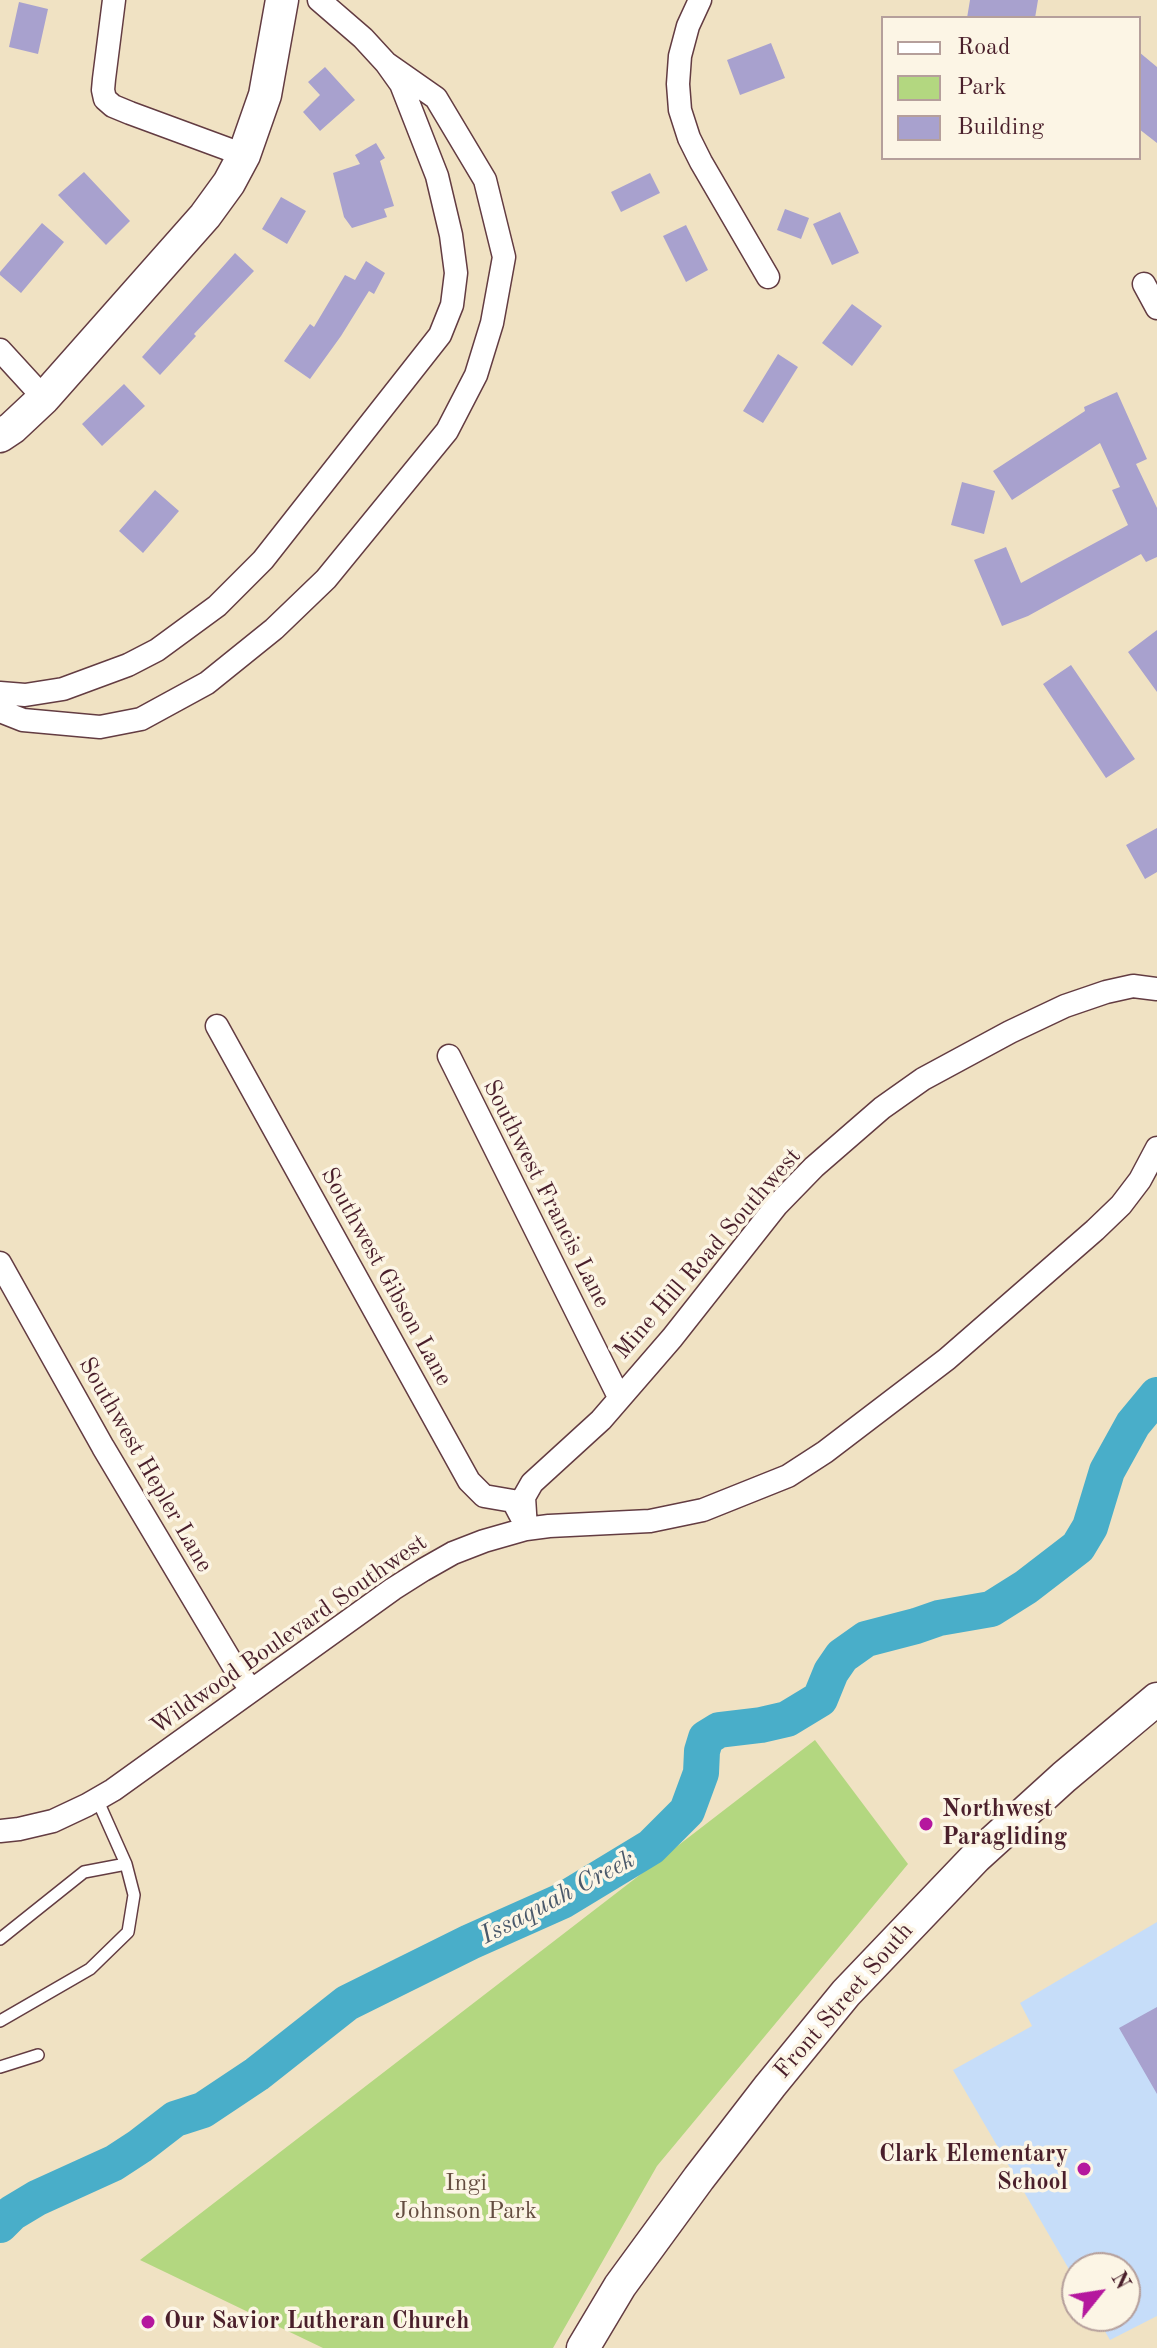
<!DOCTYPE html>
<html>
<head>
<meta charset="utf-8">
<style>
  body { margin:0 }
  #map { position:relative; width:1157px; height:2348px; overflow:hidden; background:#f0e2c3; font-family:"Old Standard TT",serif }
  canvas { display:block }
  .legend { position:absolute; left:881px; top:16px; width:260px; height:144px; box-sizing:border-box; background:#fcf5e5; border:2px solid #b59f9b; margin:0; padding:10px 14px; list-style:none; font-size:24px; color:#4a1f2b }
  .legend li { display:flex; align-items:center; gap:16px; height:40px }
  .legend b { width:40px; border:2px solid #b59f9b }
  .north { position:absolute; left:1061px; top:2252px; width:80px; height:80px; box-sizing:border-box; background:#fcf5e5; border:2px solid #b59f9b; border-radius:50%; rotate:60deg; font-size:22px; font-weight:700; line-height:32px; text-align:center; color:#4a1f2b }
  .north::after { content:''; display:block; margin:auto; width:28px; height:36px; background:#b5179e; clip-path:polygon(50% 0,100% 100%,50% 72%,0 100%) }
</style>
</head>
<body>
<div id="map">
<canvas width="1157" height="2348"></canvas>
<ul class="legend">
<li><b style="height:10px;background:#fff"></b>Road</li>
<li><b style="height:22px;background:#b3d780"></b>Park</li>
<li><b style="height:22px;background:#a8a1ce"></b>Building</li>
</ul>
<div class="north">N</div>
</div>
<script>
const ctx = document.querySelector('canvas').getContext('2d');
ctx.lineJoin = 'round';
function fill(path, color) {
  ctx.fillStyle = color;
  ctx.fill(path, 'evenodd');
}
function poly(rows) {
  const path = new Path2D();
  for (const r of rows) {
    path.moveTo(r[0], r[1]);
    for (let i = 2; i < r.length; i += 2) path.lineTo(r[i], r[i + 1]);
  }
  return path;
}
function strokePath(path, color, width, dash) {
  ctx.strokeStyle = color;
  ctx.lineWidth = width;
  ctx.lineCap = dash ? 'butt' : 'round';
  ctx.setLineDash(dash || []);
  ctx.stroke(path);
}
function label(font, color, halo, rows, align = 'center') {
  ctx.font = font + ' "Old Standard TT",serif';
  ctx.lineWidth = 7;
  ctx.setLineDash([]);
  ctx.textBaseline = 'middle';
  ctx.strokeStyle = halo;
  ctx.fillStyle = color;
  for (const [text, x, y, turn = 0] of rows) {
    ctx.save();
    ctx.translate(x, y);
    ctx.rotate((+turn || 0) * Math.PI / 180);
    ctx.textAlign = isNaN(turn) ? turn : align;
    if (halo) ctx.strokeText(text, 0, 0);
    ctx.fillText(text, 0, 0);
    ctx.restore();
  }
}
fill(poly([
  [1157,1922,1157,2316,1110,2340,1096,2316,1125,2316,1125,2268,1077,2268,1077,2283,953,2070,1032,2026,1020,2003]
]), '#c6ddf9');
fill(poly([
  [815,1740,908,1864,657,2166,553,2348,323,2348,140,2260]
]), '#b3d780');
strokePath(poly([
  [0,2225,12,2213,37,2198,114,2163,140,2146,175,2119,203,2110,257,2074,347,2003,470,1942,562,1901,651,1847,687,1811,701,1773,702,1751,706,1738,719,1730,761,1725,787,1719,820,1699,831,1672,842,1656,866,1639,916,1626,939,1618,991,1609,1026,1587,1078,1547,1090,1527,1107,1471,1133,1424,1157,1395]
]), '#49aec9', 36);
fill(poly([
  [970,0,1038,0,1035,18,967,18],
  [19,2,48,9,38,54,9,47],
  [771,43,785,78,740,95,727,60],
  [1139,52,1157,67,1157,143,1139,129],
  [325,67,355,100,320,131,303,112,320,95,308,82],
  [376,143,385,158,380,161,394,206,384,209,387,217,352,228,344,217,333,173,360,164,355,155],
  [84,172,130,221,106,245,58,195],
  [650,173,660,193,621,212,611,192],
  [281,197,306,211,287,244,262,229],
  [785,209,809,218,801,239,777,230],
  [840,212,859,253,832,265,813,224],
  [42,223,64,242,21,293,0,275,0,272],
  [686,225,708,270,686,282,663,236],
  [235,253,254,271,194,334,196,336,160,375,142,357],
  [366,261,385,273,374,294,369,291,341,336,310,379,284,361,310,324,314,327,345,275,355,280],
  [852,304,882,326,852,366,822,343],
  [778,354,798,367,763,423,743,411],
  [124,384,145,406,102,446,82,424],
  [1117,392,1147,459,1136,464,1157,508,1157,557,1146,562,1141,554,1028,616,1002,626,974,560,1006,547,1021,583,1128,525,1112,490,1120,487,1100,443,1012,500,993,471,1085,411,1084,407],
  [962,482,995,491,984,534,951,525],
  [155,490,179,511,143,553,119,531],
  [1157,630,1157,692,1128,652],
  [1071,665,1135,759,1106,778,1043,684],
  [1157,828,1157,872,1145,879,1126,845],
  [1157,2007,1157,2094,1119,2028]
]), '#a8a1ce');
const lane = poly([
  [0,1939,84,1872,126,1864],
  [0,2021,90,1969,128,1932,134,1895,126,1864,97,1799],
  [0,2067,38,2055]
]);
const street = poly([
  [114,0,104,79,103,90,105,99,113,106,130,113,244,155],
  [700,0,688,26,680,56,678,84,680,110,689,138,701,162,768,277],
  [1144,284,1157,308],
  [0,350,44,398],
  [0,693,25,695,63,689,128,665,157,650,217,606,263,560,440,335,452,305,456,273,451,235,437,176,401,84,386,63,363,38,319,0],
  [0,711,23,720,100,727,141,719,207,683,274,629,326,579,447,431,476,375,492,323,504,257,485,180,436,98,386,63],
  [217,1026,469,1481,484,1496,513,1501,523,1520],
  [449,1056,619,1397],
  [0,1263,103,1447,236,1670,252,1690],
  [526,1529,524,1497,532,1483,601,1420,672,1338,777,1205,814,1167,882,1108,923,1079,1010,1032,1065,1006,1106,992,1133,986,1157,989],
  [0,1831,19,1829,53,1821,87,1805,113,1790,393,1589,423,1570,453,1553,484,1541,526,1529,549,1526,650,1521,703,1510,788,1476,825,1452,947,1359,1095,1230,1121,1205,1140,1180,1157,1148]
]);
const secondary = poly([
  [0,436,12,428,44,398,205,216,229,183,244,155,265,95,282,0],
  [583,2348,620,2286,699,2178,770,2086,846,1993,976,1857,1064,1777,1157,1699]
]);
strokePath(lane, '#633c42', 14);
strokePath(street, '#633c42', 25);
strokePath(secondary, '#633c42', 35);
strokePath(lane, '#fff', 11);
strokePath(street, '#fff', 22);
strokePath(secondary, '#fff', 32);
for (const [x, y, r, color] of [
  [926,1824,8,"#b5179e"],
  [1084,2169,8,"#b5179e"],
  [148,2322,8,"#b5179e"]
]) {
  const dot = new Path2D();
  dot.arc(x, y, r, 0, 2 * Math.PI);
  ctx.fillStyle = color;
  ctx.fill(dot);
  strokePath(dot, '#fcf5e5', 3);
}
label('24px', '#4a1f2b', '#fcf5e5', [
  ["Southwest Francis Lane",546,1194,63],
  ["Mine Hill Road Southwest",708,1254,-49],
  ["Southwest Gibson Lane",386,1277,61],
  ["Southwest Hepler Lane",145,1465,60],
  ["Wildwood Boulevard Southwest",289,1635,-35],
  ["Front Street South",844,2001,-49]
]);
label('bold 24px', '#4a1f2b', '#fcf5e5', [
  ["Northwest",942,1810],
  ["Paragliding",942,1838],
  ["Clark Elementary",1068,2155,"right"],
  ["School",1068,2183,"right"],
  ["Our Savior Lutheran Church",164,2322]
], 'left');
label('24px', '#644d40', '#fcf5e5', [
  ["Ingi",466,2184],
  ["Johnson Park",466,2212]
]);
label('italic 26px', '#4a586a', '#fcf5e5', [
  ["Issaquah Creek",558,1898,-28]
]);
</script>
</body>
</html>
